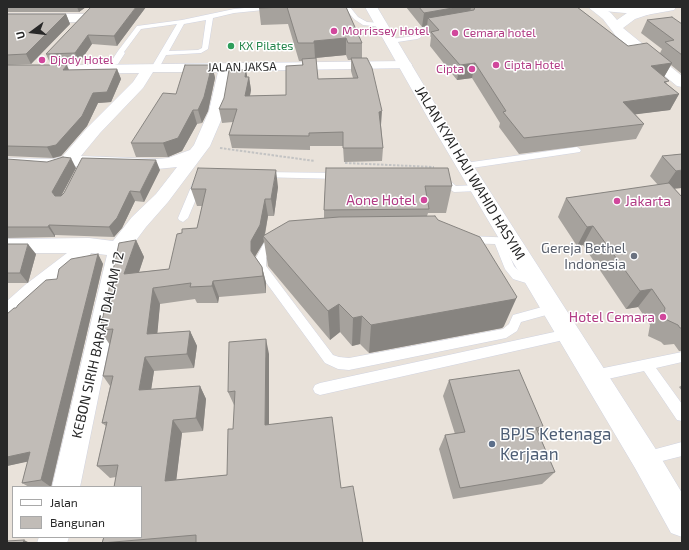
<!DOCTYPE html>
<html>
<head>
<meta charset="utf-8">
<style>
  body { margin:0 }
  #map { position:relative; width:689px; height:550px; overflow:hidden; background:#e9e2da; font-family:"Exo 2",sans-serif }
  canvas { display:block }
  .frame { position:absolute; inset:0; border:8px solid #282828; pointer-events:none }
  .legend { position:absolute; left:12px; top:486px; width:130px; height:52px; box-sizing:border-box; background:#fff; border:1px solid #a9a9a9; margin:0; padding:5px 7px; list-style:none; font-size:12px; color:#282828 }
  .legend li { display:flex; align-items:center; gap:8px; height:20px }
  .legend b { width:20px; border:1px solid #a9a9a9 }
  .north { position:absolute; left:12px; top:12px; width:40px; height:40px; -webkit-text-stroke:3px #fff; paint-order:stroke; rotate:255deg; font-size:11px; font-weight:700; line-height:16px; text-align:center; color:#282828 }
  .north::after { content:''; display:block; margin:auto; width:14px; height:18px; background:#282828; clip-path:polygon(50% 0,100% 100%,50% 72%,0 100%) }
</style>
</head>
<body>
<div id="map">
<canvas width="689" height="550"></canvas>
<div class="frame"></div>
<ul class="legend">
<li><b style="height:5px;background:#fff"></b>Jalan</li>
<li><b style="height:11px;background:#c1bcb7"></b>Bangunan</li>
</ul>
<div class="north">U</div>
</div>
<script>
const ctx = document.querySelector('canvas').getContext('2d');
ctx.lineJoin = 'round';
function poly(rows) {
  const path = new Path2D();
  for (const r of rows) {
    path.moveTo(r[0], r[1]);
    for (let i = 2; i < r.length; i += 2) path.lineTo(r[i], r[i + 1]);
  }
  return path;
}
function strokePath(path, color, width, dash) {
  ctx.strokeStyle = color;
  ctx.lineWidth = width;
  ctx.lineCap = dash ? 'butt' : 'round';
  ctx.setLineDash(dash || []);
  ctx.stroke(path);
}
function fill(path, color) {
  ctx.fillStyle = color;
  ctx.fill(path, 'evenodd');
}
function label(font, color, halo, rows, align = 'center') {
  ctx.font = font + ' "Exo 2",sans-serif';
  ctx.lineWidth = 3;
  ctx.setLineDash([]);
  ctx.textBaseline = 'middle';
  ctx.strokeStyle = halo;
  ctx.fillStyle = color;
  for (const [text, x, y, turn = 0] of rows) {
    ctx.save();
    ctx.translate(x, y);
    ctx.rotate((+turn || 0) * Math.PI / 180);
    ctx.textAlign = isNaN(turn) ? turn : align;
    if (halo) ctx.strokeText(text, 0, 0);
    ctx.fillText(text, 0, 0);
    ctx.restore();
  }
}
const service = poly([
  [255,7,276,7,273,9,234,13,213,18,208,49,201,53,166,55,158,70,152,70,151,68,177,24,141,29,124,52,125,53,118,64,111,66,107,64,112,60,118,51,137,26,182,20,234,9,255,7],
  [206,20,202,48,198,50,169,51,184,24,206,20],
  [344,7,350,7,358,17,367,22,382,23,385,25,382,27,363,25,354,19,344,7],
  [440,24,443,26,442,27,425,31,420,38,417,39,391,43,388,41,391,39,414,36,421,28,440,24],
  [577,147,581,150,580,152,465,169,460,166,465,163,577,147],
  [261,172,340,173,345,176,340,179,258,177,256,175,258,173,261,172],
  [199,177,204,180,188,218,183,222,179,220,178,218,194,180,199,177],
  [439,178,450,181,456,186,478,185,483,188,478,191,454,192,444,185,436,183,434,181,436,179,439,178],
  [468,236,516,238,517,241,516,244,505,245,514,266,521,273,539,276,541,279,539,282,526,283,513,279,505,269,495,244,464,243,463,240,464,237,468,236],
  [268,242,277,242,281,243,282,246,281,249,271,250,266,258,266,266,333,355,339,357,349,358,503,329,509,324,513,315,553,304,557,306,559,309,557,312,521,322,517,331,506,338,349,370,338,369,325,363,257,270,256,267,256,258,264,243,268,242],
  [568,329,572,330,574,334,572,338,568,339,320,395,315,393,313,389,315,385,320,383,568,329],
  [682,352,682,362,656,368,682,404,682,421,677,420,644,371,594,382,589,380,588,376,589,372,594,370,682,352],
  [682,442,682,456,646,465,641,463,639,458,641,453,682,442]
]);
const minor = poly([
  [588,7,602,7,611,13,617,20,627,13,646,7,650,8,652,11,650,14,635,19,623,28,682,76,682,87,677,86,616,36,603,19,588,7],
  [7,14,83,14,87,15,89,18,87,21,83,22,7,22,7,14],
  [405,61,410,62,412,65,410,68,232,71,225,111,210,146,168,202,146,227,128,251,80,487,52,487,107,255,91,253,88,258,41,297,15,322,7,324,7,301,25,285,67,253,7,253,7,239,89,238,113,241,132,217,156,194,177,167,157,169,68,166,53,171,7,168,7,158,53,159,62,157,88,127,133,82,139,73,7,74,7,66,405,61],
  [153,72,218,72,209,111,194,145,190,150,168,158,157,159,81,156,100,133,143,88,153,72],
  [39,537,69,537,67,543,37,543,39,537]
]);
const tertiary = poly([
  [598,7,676,7,674,10,646,15,604,11,600,10,598,7]
]);
const secondary = poly([
  [365,7,377,7,453,134,655,448,682,493,682,537,671,533,635,468,437,134,365,7]
]);
strokePath(service, '#d0d3e0', 1);
strokePath(minor, '#d0d3e0', 1);
strokePath(tertiary, '#d0d3e0', 1);
strokePath(secondary, '#d0d3e0', 1);
strokePath(poly([
  [220,148,315,161],
  [345,163,434,167]
]), '#c3c3c3', 2, [2.5, 1.5]);
fill(service, '#fff');
fill(minor, '#fff');
fill(tertiary, '#fff');
fill(secondary, '#fff');
fill(poly([
  [7,7,86,7,79,12,7,12],
  [146,7,117,46,92,44,79,63,50,63,46,54],
  [259,7,346,7,362,43,362,58,381,125,383,148,382,161,344,162,343,146,310,146,310,150,232,148,229,135,233,122,222,123,219,109,246,70,247,77,249,77,251,90,250,96,286,95,302,65,302,61,299,61,288,24,261,25,259,8],
  [346,55,348,60,351,60,351,71,353,78,318,79,315,58],
  [406,7,577,7,628,46,660,53,662,49,641,33,647,20,682,24,682,74,671,65,664,77,667,84,679,94,670,110,635,114,644,124,636,139,519,154,499,127,500,123,472,78,457,80,430,46,431,37,427,33,427,26,422,27],
  [7,14,66,14,70,24,31,64,7,65],
  [7,65,69,70,117,69,121,79,111,102,98,103,87,126,61,156,53,158,7,156],
  [212,65,215,78,208,111,202,123,197,124,182,151,168,157,136,157,131,143,176,94],
  [682,154,675,189,682,197,682,351,679,351,674,344,664,345,661,342,648,336,650,325,638,307,626,309,583,245,577,246,558,217,566,198,658,185,650,176,662,156],
  [7,159,76,168,61,196,160,170,144,202,135,201,122,228,114,237,55,235,55,237,7,238],
  [326,168,452,186,446,213,428,213,427,216,504,326,502,328,369,353,360,344,352,346,340,332,330,340,268,266,264,241,255,257,262,267,266,283,266,293,219,297,218,303,197,303,195,299,160,304,157,333,190,331,197,346,194,368,154,371,151,389,200,386,206,399,203,431,182,433,176,480,227,475,233,429,235,405,234,405,228,392,269,354,269,424,341,488,363,543,102,543,116,477,110,478,97,466,106,426,102,423,110,386,103,376,110,345,100,330,136,240,144,257,139,272,169,269,182,233,197,228,202,206,197,206,191,189,278,187,274,216,268,216,265,235,324,218,324,210],
  [7,244,36,254,28,283,7,283],
  [98,254,103,264,51,487,29,487,22,483,28,461,7,466,7,314,16,308,57,279],
  [449,380,543,426,538,432,555,472,542,484,453,499,439,449,445,435,455,434,443,396],
  [682,385,682,391,679,387]
]), '#a6a29d');
fill(poly([
  [77,7,86,7,79,12],
  [136,7,146,7,117,46,114,36],
  [458,7,471,7,469,19,428,18,427,26,422,27,424,13],
  [66,14,70,24,31,64,26,54],
  [88,35,92,44,79,63,75,53],
  [346,38,346,55,315,58,314,41],
  [475,63,472,78,457,80,460,65],
  [672,63,664,77,651,66],
  [67,65,71,75,63,70],
  [212,65,215,78,208,111,202,123,198,110],
  [117,69,121,79,111,102,98,103,87,126,61,156,53,158,47,147,93,93],
  [246,70,248,81,249,77,251,90,247,109,245,96,245,77],
  [679,94,670,110,615,117,623,102],
  [193,110,197,124,182,151,168,157,163,143],
  [382,111,381,125,378,126,379,112],
  [71,158,76,168,58,202,52,192],
  [156,160,160,170,144,202,140,192],
  [276,170,278,187,274,216,271,199],
  [682,170,682,188,663,190,676,171],
  [130,191,135,201,122,228,114,237,109,227],
  [265,199,268,216,264,238,263,236,264,242,254,258,251,251,251,241],
  [49,225,55,235,55,237,48,227],
  [593,226,583,245,577,246,587,227],
  [136,240,144,257,133,290,124,274],
  [28,244,36,254,28,283,20,273],
  [98,254,103,264,51,487,41,480],
  [262,267,266,283,266,293,263,276],
  [213,281,219,297,218,303,212,286],
  [153,288,160,304,156,349,147,334],
  [652,289,638,307,626,309,640,291],
  [517,297,504,326,502,328,369,353,371,325],
  [339,304,340,332,330,340,328,311],
  [362,316,360,344,352,346,353,318],
  [190,331,197,346,194,368,187,354],
  [266,339,269,354,269,437,265,425],
  [145,357,154,371,149,404,139,390],
  [200,386,206,399,203,431,196,418],
  [173,420,182,433,175,491,165,481],
  [30,452,40,459,7,466,7,457],
  [24,540,30,543,23,543]
]), '#878480');
const building = poly([
  [91,7,136,7,114,36,88,35,75,53,46,54,91,7],
  [259,7,346,7,362,43,348,43,346,38,314,41,314,43,298,43,287,7,259,8,259,7],
  [419,7,458,7,424,13,419,7],
  [475,7,577,7,628,46,647,43,672,63,651,66,669,81,664,82,679,94,623,102,644,124,524,138,503,112,506,111,475,63,460,65,431,32,439,30,428,18,474,10,475,7],
  [7,14,66,14,26,54,7,55,7,14],
  [672,17,682,24,682,55,665,42,674,40,647,20,672,17],
  [316,58,318,79,358,78,351,58,367,58,372,68,382,111,379,112,383,148,343,148,343,132,309,133,309,136,229,135,237,109,219,109,224,98,229,70,246,70,245,77,249,77,245,96,286,95,286,66,303,65,302,59,316,58],
  [7,65,67,65,63,70,117,69,107,92,93,93,82,116,56,145,47,147,7,146,7,65],
  [185,65,212,65,204,97,198,110,193,110,178,138,163,143,131,143,163,93,176,94,185,65],
  [682,154,682,170,676,171,662,156,682,154],
  [63,157,71,158,52,192,55,196,61,196,64,193,82,158,156,160,140,192,130,191,117,218,109,227,49,225,48,227,7,227,7,159,47,162,63,157],
  [198,168,276,170,271,199,265,199,260,225,251,241,251,251,262,267,263,276,213,281,212,286,190,287,191,283,153,288,147,334,190,331,187,354,145,357,139,390,200,386,196,418,173,420,165,481,227,475,228,429,233,429,235,391,228,392,229,342,266,339,265,425,332,417,341,488,353,486,363,543,196,543,196,535,102,543,104,537,141,537,141,487,114,487,118,465,97,466,107,422,102,423,113,376,103,376,113,329,100,330,119,243,136,240,124,274,169,269,177,234,182,233,182,229,197,228,206,189,191,189,198,168],
  [326,168,448,168,452,186,425,186,429,209,324,210,326,168],
  [669,183,682,197,682,328,680,328,678,325,663,318,665,308,652,289,640,291,593,226,587,227,566,198,669,183],
  [435,216,438,220,480,237,517,297,515,299,371,325,362,316,353,318,339,304,328,311,263,236,289,221,339,217,435,216],
  [7,244,28,244,20,273,7,273,7,244],
  [98,254,41,480,22,483,30,452,7,457,7,314,14,308,16,308,18,305,46,280,57,279,59,269,71,259,98,254],
  [519,370,543,426,536,428,555,472,460,488,445,435,465,432,449,380,519,370],
  [24,540,23,543,7,543,7,541,24,540]
]);
fill(building, '#c1bcb7');
strokePath(building, '#878480', 1);
for (const [x, y, r, color] of [
  [334,31,4,"#d1479c"],
  [455,33,4,"#d1479c"],
  [231,46,4,"#2e9e5b"],
  [42,60,4,"#d1479c"],
  [496,65,4,"#d1479c"],
  [472,69,4,"#d1479c"],
  [424,200,4,"#d1479c"],
  [617,201,4,"#d1479c"],
  [634,256,4,"#6b7280"],
  [663,317,4,"#d1479c"],
  [492,444,4,"#5c6f8a"]
]) {
  const dot = new Path2D();
  dot.arc(x, y, r, 0, 2 * Math.PI);
  ctx.fillStyle = color;
  ctx.fill(dot);
  strokePath(dot, '#fff', 1.5);
}
label('12px', '#b23c85', '#fff', [
  ["Morrissey Hotel",342,31],
  ["Cemara hotel",463,33],
  ["Djody Hotel",50,60],
  ["Cipta Hotel",504,65],
  ["Cipta",464,69,"right"]
], 'left');
label('12px', '#27864d', '#fff', [
  ["KX Pilates",239,46]
], 'left');
label('12px', '#282828', '#fff', [
  ["JALAN JAKSA",242,67,-1]
]);
label('14px', '#282828', '#fff', [
  ["JALAN KYAI HAJI WAHID HASYIM",470,173,59],
  ["KEBON SIRIH BARAT DALAM 12",98,345,-77]
]);
label('14px', '#b23c85', '#fff', [
  ["Aone Hotel",416,200],
  ["Jakarta",625,201,"left"],
  ["Hotel Cemara",655,317]
], 'right');
label('14px', '#5b616d', '#fff', [
  ["Gereja Bethel",626,248],
  ["Indonesia",626,264]
], 'right');
label('17px', '#4e5e75', '#fff', [
  ["BPJS Ketenaga",500,434],
  ["Kerjaan",500,454]
], 'left');
</script>
</body>
</html>
